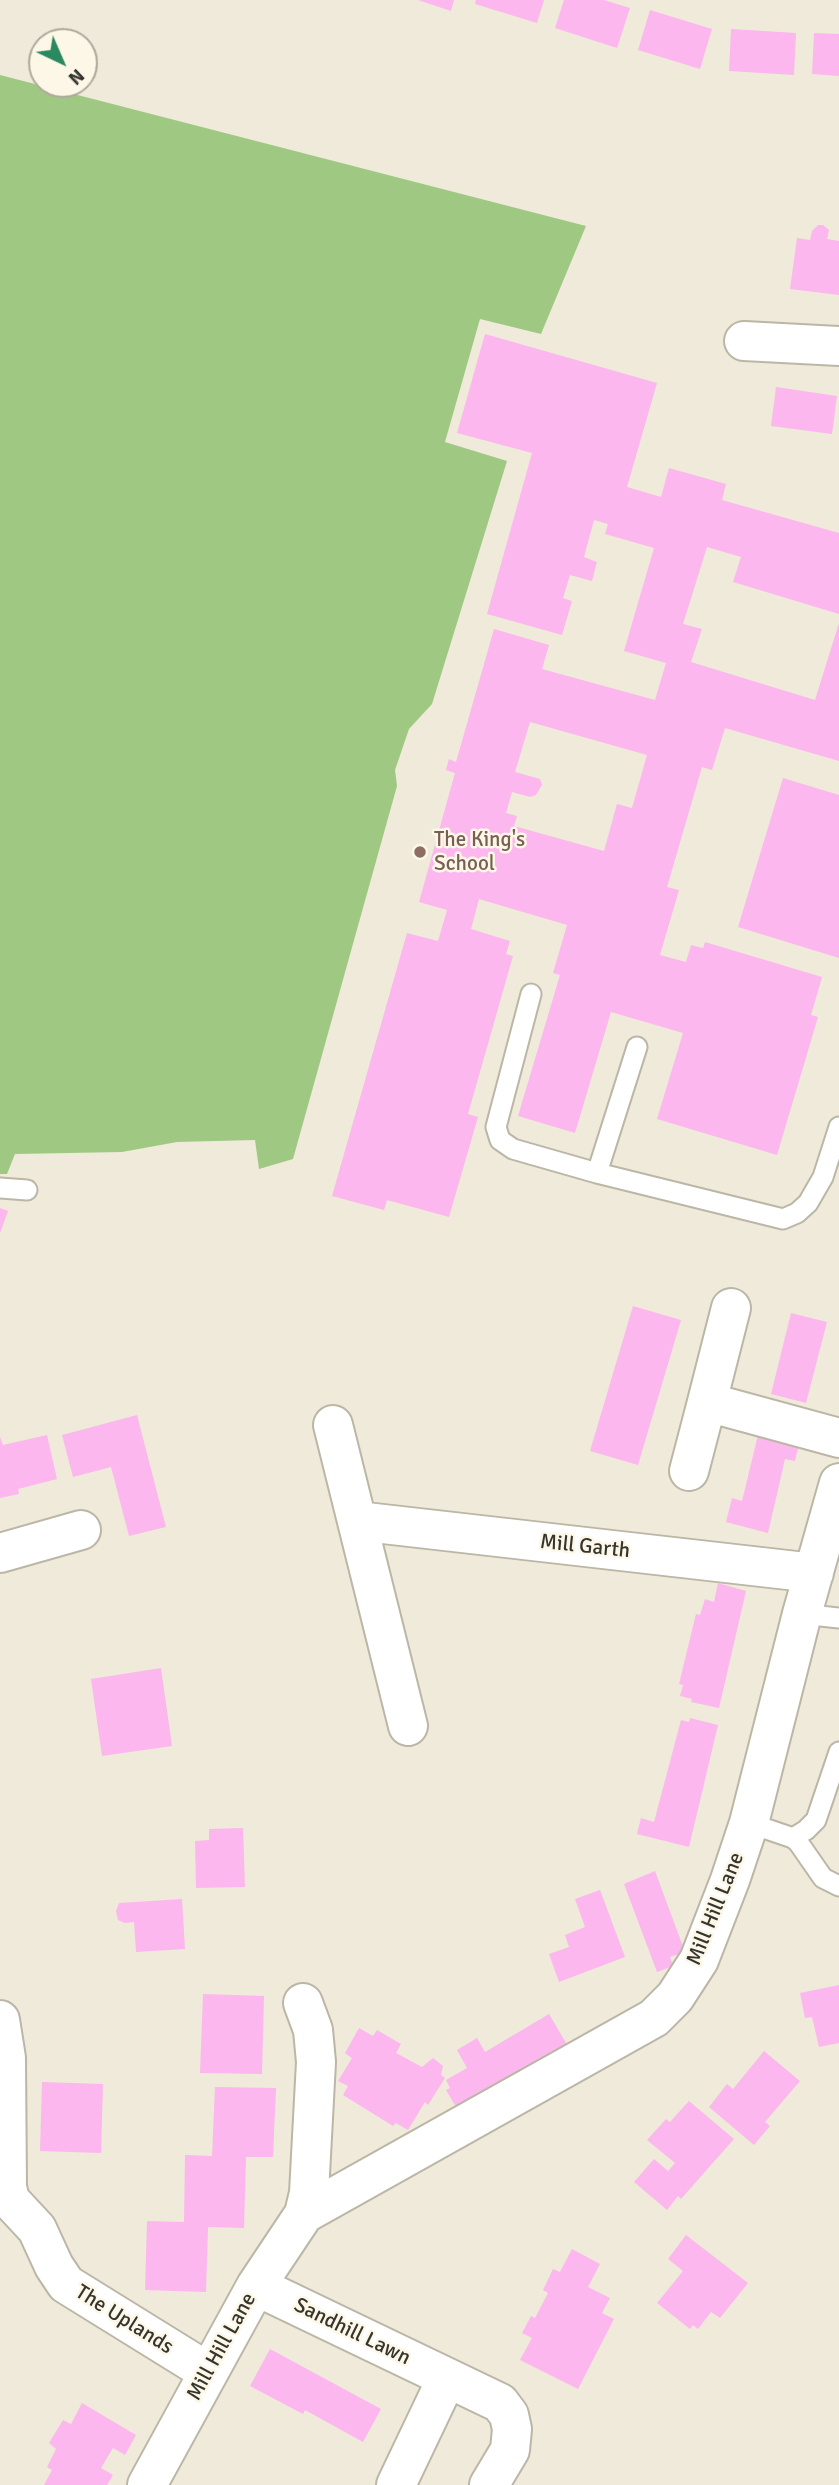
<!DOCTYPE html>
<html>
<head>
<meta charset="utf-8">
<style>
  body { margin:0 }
  #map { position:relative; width:839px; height:2485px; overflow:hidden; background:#efeada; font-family:Signika,sans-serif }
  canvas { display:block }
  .north { position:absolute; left:28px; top:28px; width:70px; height:70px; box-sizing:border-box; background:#fcf7e7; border:2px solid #ada99d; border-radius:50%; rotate:136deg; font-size:19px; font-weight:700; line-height:28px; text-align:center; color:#36342e }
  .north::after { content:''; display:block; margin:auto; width:24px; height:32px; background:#2b8960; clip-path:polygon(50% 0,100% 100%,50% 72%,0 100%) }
</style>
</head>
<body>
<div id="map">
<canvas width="839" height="2485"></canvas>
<div class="north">N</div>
</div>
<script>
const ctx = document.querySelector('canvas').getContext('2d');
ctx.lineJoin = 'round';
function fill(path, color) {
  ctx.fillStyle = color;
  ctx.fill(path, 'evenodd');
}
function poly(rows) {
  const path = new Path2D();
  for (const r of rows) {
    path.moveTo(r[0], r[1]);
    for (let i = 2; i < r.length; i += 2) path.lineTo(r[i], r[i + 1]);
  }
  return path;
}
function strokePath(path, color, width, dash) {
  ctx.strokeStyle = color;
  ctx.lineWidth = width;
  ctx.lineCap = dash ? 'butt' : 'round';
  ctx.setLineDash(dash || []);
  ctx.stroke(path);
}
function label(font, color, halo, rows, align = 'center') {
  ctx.font = font + ' Signika,sans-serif';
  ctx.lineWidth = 5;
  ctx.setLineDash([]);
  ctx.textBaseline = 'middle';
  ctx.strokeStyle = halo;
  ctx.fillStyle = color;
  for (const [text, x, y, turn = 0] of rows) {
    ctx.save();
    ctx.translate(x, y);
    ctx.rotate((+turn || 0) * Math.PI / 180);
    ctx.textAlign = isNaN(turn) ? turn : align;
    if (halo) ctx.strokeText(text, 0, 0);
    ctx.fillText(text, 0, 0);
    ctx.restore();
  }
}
fill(poly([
  [0,75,586,226,541,334,480,319,445,442,507,461,432,704,409,729,395,770,397,786,293,1159,259,1169,255,1140,177,1142,122,1152,15,1154,7,1174,0,1174]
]), '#9fc983');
fill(poly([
  [418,0,454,0,451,11],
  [476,0,544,0,537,23,475,4],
  [564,0,604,0,630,8,617,48,555,28],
  [650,10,712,29,700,69,638,50],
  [731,29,796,33,794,75,729,71],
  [814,33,839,34,839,76,812,74],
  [818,225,823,225,829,230,827,239,839,241,839,295,790,289,797,238,810,240,812,231],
  [485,334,657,383,627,487,661,497,669,468,726,484,722,500,839,533,839,614,733,582,741,557,707,547,683,624,702,629,691,662,815,700,839,623,839,761,725,728,712,770,702,767,667,887,679,890,660,955,686,962,691,945,703,948,705,942,822,977,811,1015,818,1017,777,1155,657,1119,683,1033,611,1012,575,1133,518,1116,560,975,553,973,567,925,479,899,471,929,510,941,506,954,513,956,468,1114,478,1117,449,1217,387,1200,384,1210,332,1196,407,933,438,941,447,910,419,902,455,773,446,770,449,759,456,762,494,629,549,645,542,669,655,700,666,663,624,651,654,548,605,534,608,524,594,520,584,557,597,562,592,581,570,575,563,598,572,601,562,635,487,614,532,453,457,433],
  [530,722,647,755,632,808,617,804,604,851,514,826,517,816,506,813,512,792,530,797,536,795,542,785,540,779,515,772],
  [776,387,837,396,832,434,771,426],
  [783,778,839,795,839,958,738,927],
  [0,1208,8,1211,0,1233],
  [633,1306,681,1320,638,1465,590,1451],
  [791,1313,827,1322,806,1403,771,1394],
  [137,1415,166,1527,129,1536,111,1467,73,1477,62,1435],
  [47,1435,57,1479,18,1489,19,1494,0,1498,0,1437,3,1445],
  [758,1435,799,1444,795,1461,785,1459,768,1533,726,1522,732,1498,742,1501],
  [718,1583,746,1591,719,1708,691,1702,692,1699,680,1696,683,1685,679,1684,696,1614,700,1615,705,1599,714,1602],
  [161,1668,172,1746,102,1756,91,1679],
  [690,1718,718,1725,689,1847,637,1834,641,1818,654,1822,681,1720,689,1722],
  [243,1828,245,1887,196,1888,195,1841,209,1840,209,1829],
  [655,1871,685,1952,670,1957,673,1966,657,1972,624,1884],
  [600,1890,625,1957,559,1982,549,1954,569,1947,565,1935,585,1927,575,1899],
  [182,1899,185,1949,136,1952,134,1922,125,1923,118,1920,116,1911,119,1903],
  [839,1985,839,2043,819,2047,812,2017,805,2018,800,1993],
  [203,1994,264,1996,262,2074,200,2073],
  [549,2014,569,2048,459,2112,446,2090,450,2088,446,2080,467,2068,457,2050,477,2038,485,2052],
  [359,2028,373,2036,377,2030,401,2044,396,2053,422,2067,433,2058,443,2066,441,2075,445,2078,428,2105,425,2102,408,2130,396,2123,393,2126,343,2095,348,2086,338,2081,352,2058,345,2053],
  [764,2051,800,2081,765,2122,770,2126,754,2145,709,2107,727,2084,733,2089],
  [42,2082,103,2084,101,2153,40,2151],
  [215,2087,276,2088,273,2157,246,2157,244,2228,208,2227,206,2292,145,2290,147,2221,184,2222,185,2155,212,2156],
  [689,2101,734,2139,681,2199,678,2196,667,2210,634,2182,654,2159,668,2171,675,2163,647,2140,666,2119,670,2122],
  [686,2235,748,2283,720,2318,711,2312,698,2329,693,2325,690,2329,657,2303,683,2271,668,2259],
  [572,2249,600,2264,588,2287,610,2298,602,2313,614,2319,578,2389,520,2360,532,2338,522,2333,531,2316,535,2318,548,2293,543,2290,553,2269,560,2272],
  [270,2349,381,2409,363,2442,305,2410,303,2414,250,2386],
  [82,2403,136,2435,125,2455,113,2448,101,2468,113,2475,107,2485,44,2485,52,2470,47,2467,56,2449,49,2443,63,2420,71,2424]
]), '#fcb7ee');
const service = poly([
  [531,994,496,1127,500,1140,513,1149,597,1173],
  [637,1047,597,1173,783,1219,797,1213,808,1203,823,1177,839,1127],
  [0,1188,27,1190],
  [802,1614,839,1618],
  [749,1823,793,1838,798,1842,823,1878,839,1886],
  [793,1838,806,1830,816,1820,839,1752]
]);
const minor = poly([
  [744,341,839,346],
  [707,1402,731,1308],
  [333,1425,408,1726],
  [689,1471,707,1402,839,1438],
  [357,1521,814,1573],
  [0,1553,81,1530],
  [0,2020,6,2058,7,2187,10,2200,37,2229,54,2266,66,2284,208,2372],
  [304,2214,654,2018,675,1997,699,1960,730,1880,749,1823,802,1614,839,1483],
  [256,2286,500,2403,509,2415,512,2429,510,2450,489,2485],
  [147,2485,256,2286,304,2214,309,2193,316,2062,313,2030,303,2003],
  [396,2485,447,2378]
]);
strokePath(service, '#bbb6a6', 23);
strokePath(minor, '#bbb6a6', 42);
strokePath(service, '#fff', 19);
strokePath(minor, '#fff', 38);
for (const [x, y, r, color] of [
  [420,852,7,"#8d6e63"]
]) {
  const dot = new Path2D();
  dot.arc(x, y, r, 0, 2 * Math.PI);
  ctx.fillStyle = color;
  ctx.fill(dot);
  strokePath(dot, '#fcf7e7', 2.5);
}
label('21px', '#785e54', '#fcf7e7', [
  ["The King's",434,840],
  ["School",434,864]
], 'left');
label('21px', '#36342e', '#fcf7e7', [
  ["Mill Garth",585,1547,6],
  ["Mill Hill Lane",716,1909,-68],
  ["The Uplands",124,2320,32],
  ["Sandhill Lawn",352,2332,26],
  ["Mill Hill Lane",222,2347,-61]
]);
</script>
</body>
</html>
